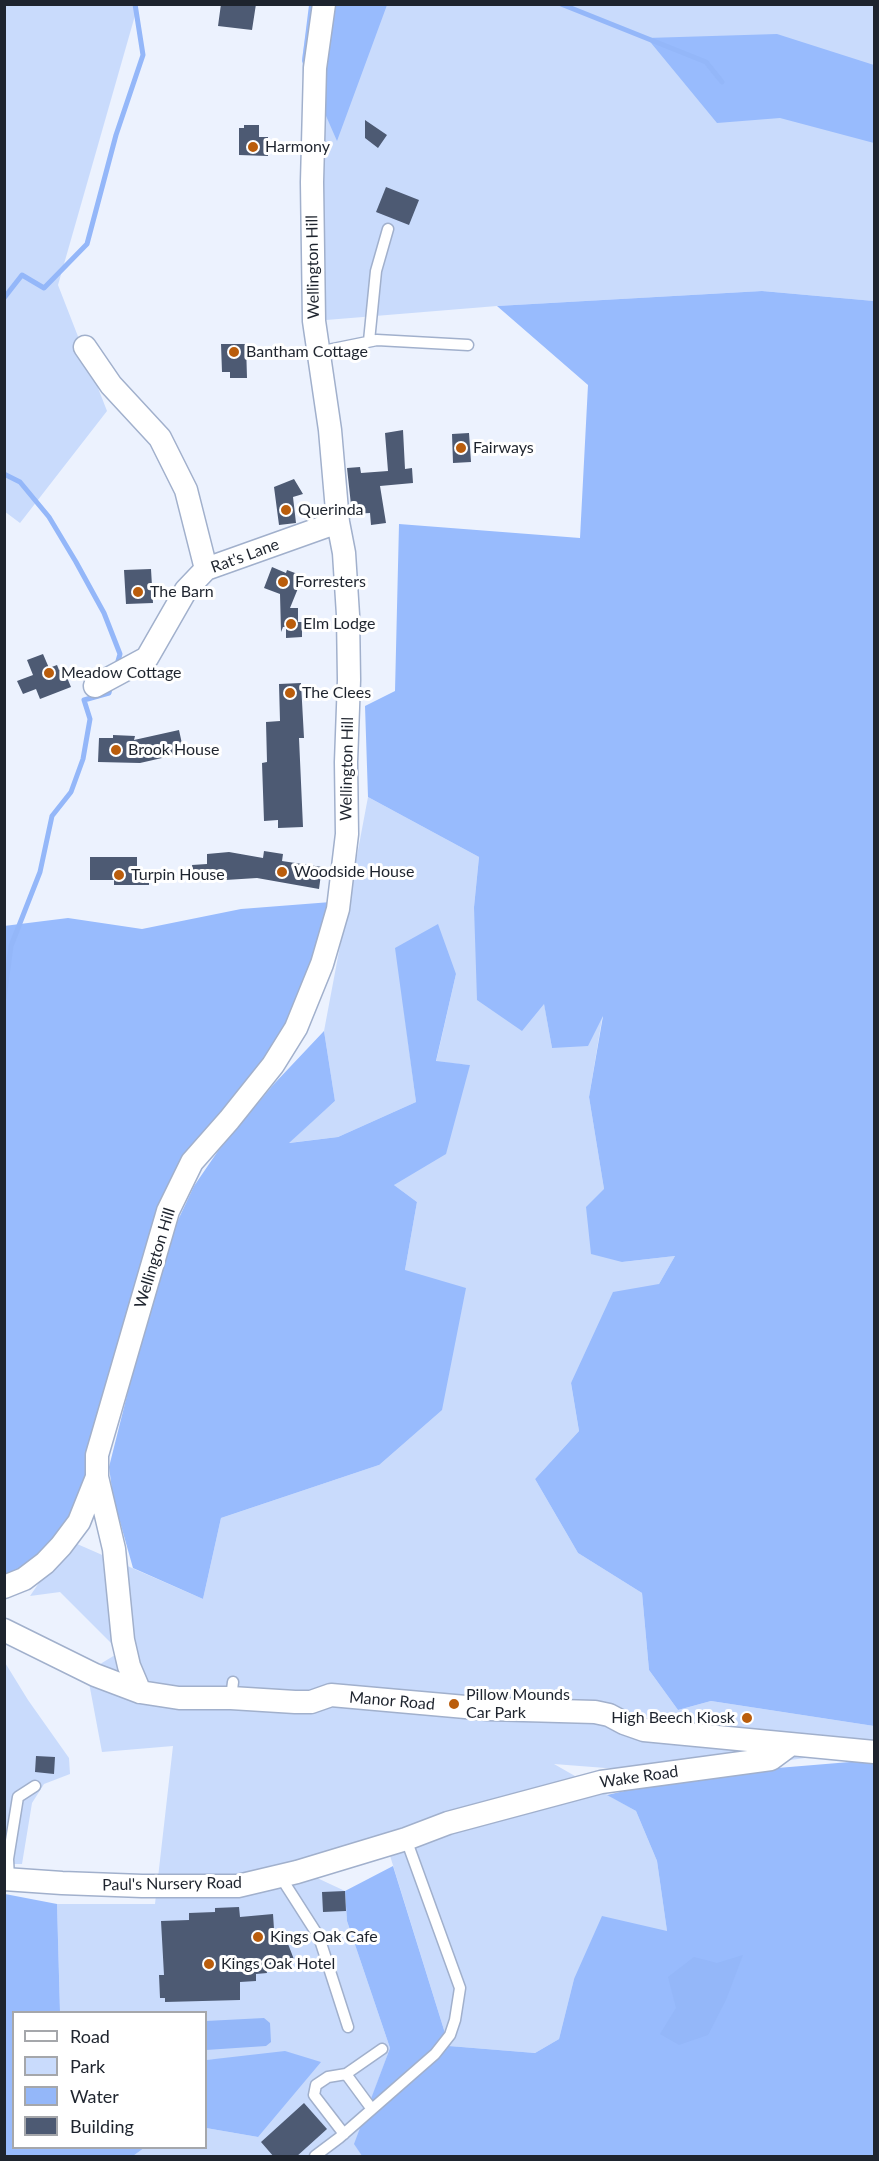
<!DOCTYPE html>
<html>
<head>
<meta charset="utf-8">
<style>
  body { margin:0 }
  #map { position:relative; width:879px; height:2161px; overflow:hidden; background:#ecf2fe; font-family:Lato,sans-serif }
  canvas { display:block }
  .frame { position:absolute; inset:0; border:6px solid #1e242e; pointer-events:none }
  .legend { position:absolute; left:12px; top:2011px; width:195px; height:138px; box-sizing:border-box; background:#fff; border:2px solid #a5a7ab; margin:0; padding:8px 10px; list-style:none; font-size:18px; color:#1e242e }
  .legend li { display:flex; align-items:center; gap:12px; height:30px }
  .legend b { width:30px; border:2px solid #a5a7ab }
</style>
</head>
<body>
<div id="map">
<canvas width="879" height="2161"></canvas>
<div class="frame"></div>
<ul class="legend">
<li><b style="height:8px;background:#fff"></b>Road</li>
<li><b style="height:16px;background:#c9dbfc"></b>Park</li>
<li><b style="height:16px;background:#94b7f9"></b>Water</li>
<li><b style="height:16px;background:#4d5a73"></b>Building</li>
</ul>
</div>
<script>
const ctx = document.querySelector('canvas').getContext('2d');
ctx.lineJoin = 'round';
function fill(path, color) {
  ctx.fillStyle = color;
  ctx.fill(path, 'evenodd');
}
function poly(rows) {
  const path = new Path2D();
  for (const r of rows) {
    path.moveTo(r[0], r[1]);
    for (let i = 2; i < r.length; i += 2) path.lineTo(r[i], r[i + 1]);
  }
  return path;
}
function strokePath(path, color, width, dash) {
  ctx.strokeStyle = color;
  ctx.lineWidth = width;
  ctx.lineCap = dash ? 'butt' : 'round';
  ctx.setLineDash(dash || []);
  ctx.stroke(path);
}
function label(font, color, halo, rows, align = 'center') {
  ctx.font = font + ' Lato,sans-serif';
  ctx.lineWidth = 6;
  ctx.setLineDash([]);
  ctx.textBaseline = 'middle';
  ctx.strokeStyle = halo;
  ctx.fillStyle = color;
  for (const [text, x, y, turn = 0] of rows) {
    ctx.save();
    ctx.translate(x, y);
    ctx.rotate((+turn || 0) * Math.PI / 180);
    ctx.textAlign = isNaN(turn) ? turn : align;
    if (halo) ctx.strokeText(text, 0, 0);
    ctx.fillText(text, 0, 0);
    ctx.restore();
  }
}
fill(poly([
  [4,5,138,5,58,285,107,411,20,523,4,511],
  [310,5,874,5,874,301,762,291,497,306,314,321,302,59],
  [368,797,479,857,474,907,544,1003,552,1048,603,1013,589,1097,604,1189,622,1262,675,1256,659,1284,571,1383,579,1431,535,1479,578,1553,642,1593,649,1670,678,1710,711,1701,874,1726,874,1749,683,1774,554,1764,636,1811,657,1861,667,1931,574,1979,559,2039,535,2053,449,2046,387,1846,315,1877,345,1891,347,1921,390,2048,355,2144,362,2156,133,2156,144,2148,206,2148,206,2128,258,2137,221,2059,206,2060,206,2012,60,2012,57,1904,155,1904,173,1746,102,1752,87,1672,120,1652,60,1592,30,1596,68,1540,203,1599,221,1518,379,1465,405,1270,417,1202,394,1185,470,1065,436,1062,456,974,396,948,416,1102,338,1137,288,1143,335,1101,324,1031],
  [4,1661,28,1700,69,1758,70,1774,44,1784,32,1803,22,1864,5,1864]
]), '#c9dbfc');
fill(poly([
  [309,5,387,5,337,141,302,61],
  [777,34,874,65,874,143,780,118,717,123,647,38],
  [762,291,874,301,874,1726,711,1701,678,1710,649,1670,642,1593,578,1553,535,1479,579,1431,571,1383,613,1292,659,1284,675,1256,622,1262,591,1254,586,1207,604,1189,589,1097,603,1016,588,1046,552,1048,544,1004,522,1031,477,1000,474,907,479,857,368,797,365,706,395,691,399,524,580,538,588,385,497,306],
  [331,902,291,1029,177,1178,84,1496,68,1535,4,1583,4,926,68,918,142,929,241,909],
  [438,924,456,974,436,1061,470,1065,446,1154,394,1185,417,1202,405,1270,466,1288,442,1410,379,1465,221,1518,203,1599,133,1568,113,1497,109,1467,163,1252,194,1186,218,1151,273,1085,324,1031,335,1101,289,1143,338,1137,416,1102,395,948],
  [874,1760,874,2156,362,2156,354,2144,390,2048,347,1921,345,1891,393,1866,449,2046,535,2053,559,2039,574,1979,602,1916,667,1931,657,1861,636,1811,607,1795,693,1775],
  [5,1894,57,1904,60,2012,14,2012,14,2148,144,2148,133,2156,5,2156],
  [285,2051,321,2062,258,2137,206,2128,206,2060]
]), '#98bbfd');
fill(poly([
  [743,1955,726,2000,708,2035,679,2045,660,2034,676,2008,668,1977,694,1957,717,1963],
  [264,2018,270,2023,271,2042,266,2046,206,2050,206,2021]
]), '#94b7f9');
strokePath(poly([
  [561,4,706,62,722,82],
  [4,298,22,275,44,288,87,244,116,135,143,55,135,4],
  [4,474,20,482,49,517,76,562,104,613,120,654,116,668],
  [4,998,11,946,40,872,52,816,71,792,83,759,90,719,84,700,109,693,111,685]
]), '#94b7f9', 5);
fill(poly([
  [221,4,256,4,252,30,218,26],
  [365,120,387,135,378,148,365,138],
  [244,125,259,125,259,137,268,137,268,156,239,155,239,128,244,128],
  [386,187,419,200,409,225,376,212],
  [221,344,246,344,247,378,230,378,230,372,222,372],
  [403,430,405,469,412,468,413,483,380,486,386,523,371,525,370,513,352,514,347,468,360,467,361,473,388,471,385,433],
  [469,433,471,462,453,463,452,434],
  [294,479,303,494,293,497,296,523,279,525,274,487],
  [272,567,286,573,287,570,303,576,290,608,298,608,298,622,302,622,302,637,286,638,286,627,283,627,281,632,280,594,264,588],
  [151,569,153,603,126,604,124,570],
  [43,654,49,668,57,665,59,670,63,668,71,687,40,699,36,689,23,694,17,681,33,675,27,660],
  [301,683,304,738,299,738,303,827,278,828,278,820,264,821,262,763,267,762,266,722,280,721,279,684],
  [179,730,184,753,140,763,98,762,99,738,113,738,113,735,135,736,134,740],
  [264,851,283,854,282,861,322,867,319,889,257,878,194,882,192,865,207,864,207,854,229,852,263,858],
  [90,857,137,857,137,870,149,870,149,885,114,885,114,880,90,880],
  [36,1756,55,1757,54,1774,35,1772],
  [345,1891,346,1911,323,1912,322,1892],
  [239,1907,240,1917,273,1914,275,1944,288,1944,295,1962,266,1965,267,1973,256,1974,256,1981,240,1982,240,2000,165,2002,165,1998,160,1998,159,1975,164,1975,161,1921,189,1920,189,1913,215,1912,215,1908],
  [304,2103,327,2129,296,2157,274,2157,261,2142]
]), '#4d5a73');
const service = poly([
  [369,341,376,271,388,229],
  [318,352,377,340,468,345],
  [231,1698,233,1682],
  [280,1876,319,1937,348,2027],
  [9,1879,8,1859,18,1797,35,1786],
  [346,2074,382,2049],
  [344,2134,314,2095,316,2085,328,2077,346,2074,371,2108],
  [315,2156,339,2138,435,2054,450,2035,455,2020,460,1988,406,1839]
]);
const minor = poly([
  [85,347,111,385,160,438,186,490,206,569],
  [95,686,147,658,186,590,206,569,338,522],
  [97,1477,114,1549,123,1640,129,1666,140,1692],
  [4,1587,24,1579,45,1563,61,1546,79,1522,97,1477,97,1455,168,1211,192,1162,229,1120,273,1065,296,1028,322,964,338,909,347,834,346,762,349,680,348,615,344,553,338,522,330,430,314,321,312,182,315,68,324,4],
  [4,1630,95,1675,140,1692,179,1698,231,1698,295,1702,311,1702,331,1695,488,1709,595,1712,609,1715,624,1723,644,1730,874,1752],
  [4,1879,62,1883,142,1886,238,1886,297,1872,406,1839,448,1823,601,1782,771,1759,790,1745]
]);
strokePath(service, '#a1b0cc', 13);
strokePath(minor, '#a1b0cc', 25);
strokePath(service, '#fff', 10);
strokePath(minor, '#fff', 22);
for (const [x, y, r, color] of [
  [253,147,6,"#ba5d0c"],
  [234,352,6,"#ba5d0c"],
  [461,448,6,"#ba5d0c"],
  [286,510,6,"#ba5d0c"],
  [283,582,6,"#ba5d0c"],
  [138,592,6,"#ba5d0c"],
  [291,624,6,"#ba5d0c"],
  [49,673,6,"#ba5d0c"],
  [290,693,6,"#ba5d0c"],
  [116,750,6,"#ba5d0c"],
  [282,872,6,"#ba5d0c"],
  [119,875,6,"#ba5d0c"],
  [454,1704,6,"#ba5d0c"],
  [747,1718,6,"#ba5d0c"],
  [258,1937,6,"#ba5d0c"],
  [209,1964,6,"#ba5d0c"]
]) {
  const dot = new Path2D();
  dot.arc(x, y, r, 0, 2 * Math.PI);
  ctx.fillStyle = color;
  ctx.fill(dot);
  strokePath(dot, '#fff', 2);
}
label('16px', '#1e242e', '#fff', [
  ["Harmony",265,147],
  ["Bantham Cottage",246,352],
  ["Fairways",473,448],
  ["Querinda",298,510],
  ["Forresters",295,582],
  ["The Barn",150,592],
  ["Elm Lodge",303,624],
  ["Meadow Cottage",61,673],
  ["The Clees",302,693],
  ["Brook House",128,750],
  ["Woodside House",294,872],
  ["Turpin House",131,875],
  ["Pillow Mounds",466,1695],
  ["Car Park",466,1713],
  ["High Beech Kiosk",735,1718,"right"],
  ["Kings Oak Cafe",270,1937],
  ["Kings Oak Hotel",221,1964]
], 'left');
label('16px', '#1e242e', '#fff', [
  ["Wellington Hill",313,267,-91],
  ["Rat's Lane",245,556,-20],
  ["Wellington Hill",347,769,-89],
  ["Wellington Hill",155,1258,-73],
  ["Manor Road",392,1701,5],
  ["Wake Road",639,1777,-8],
  ["Paul's Nursery Road",172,1884,-1]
]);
</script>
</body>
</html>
